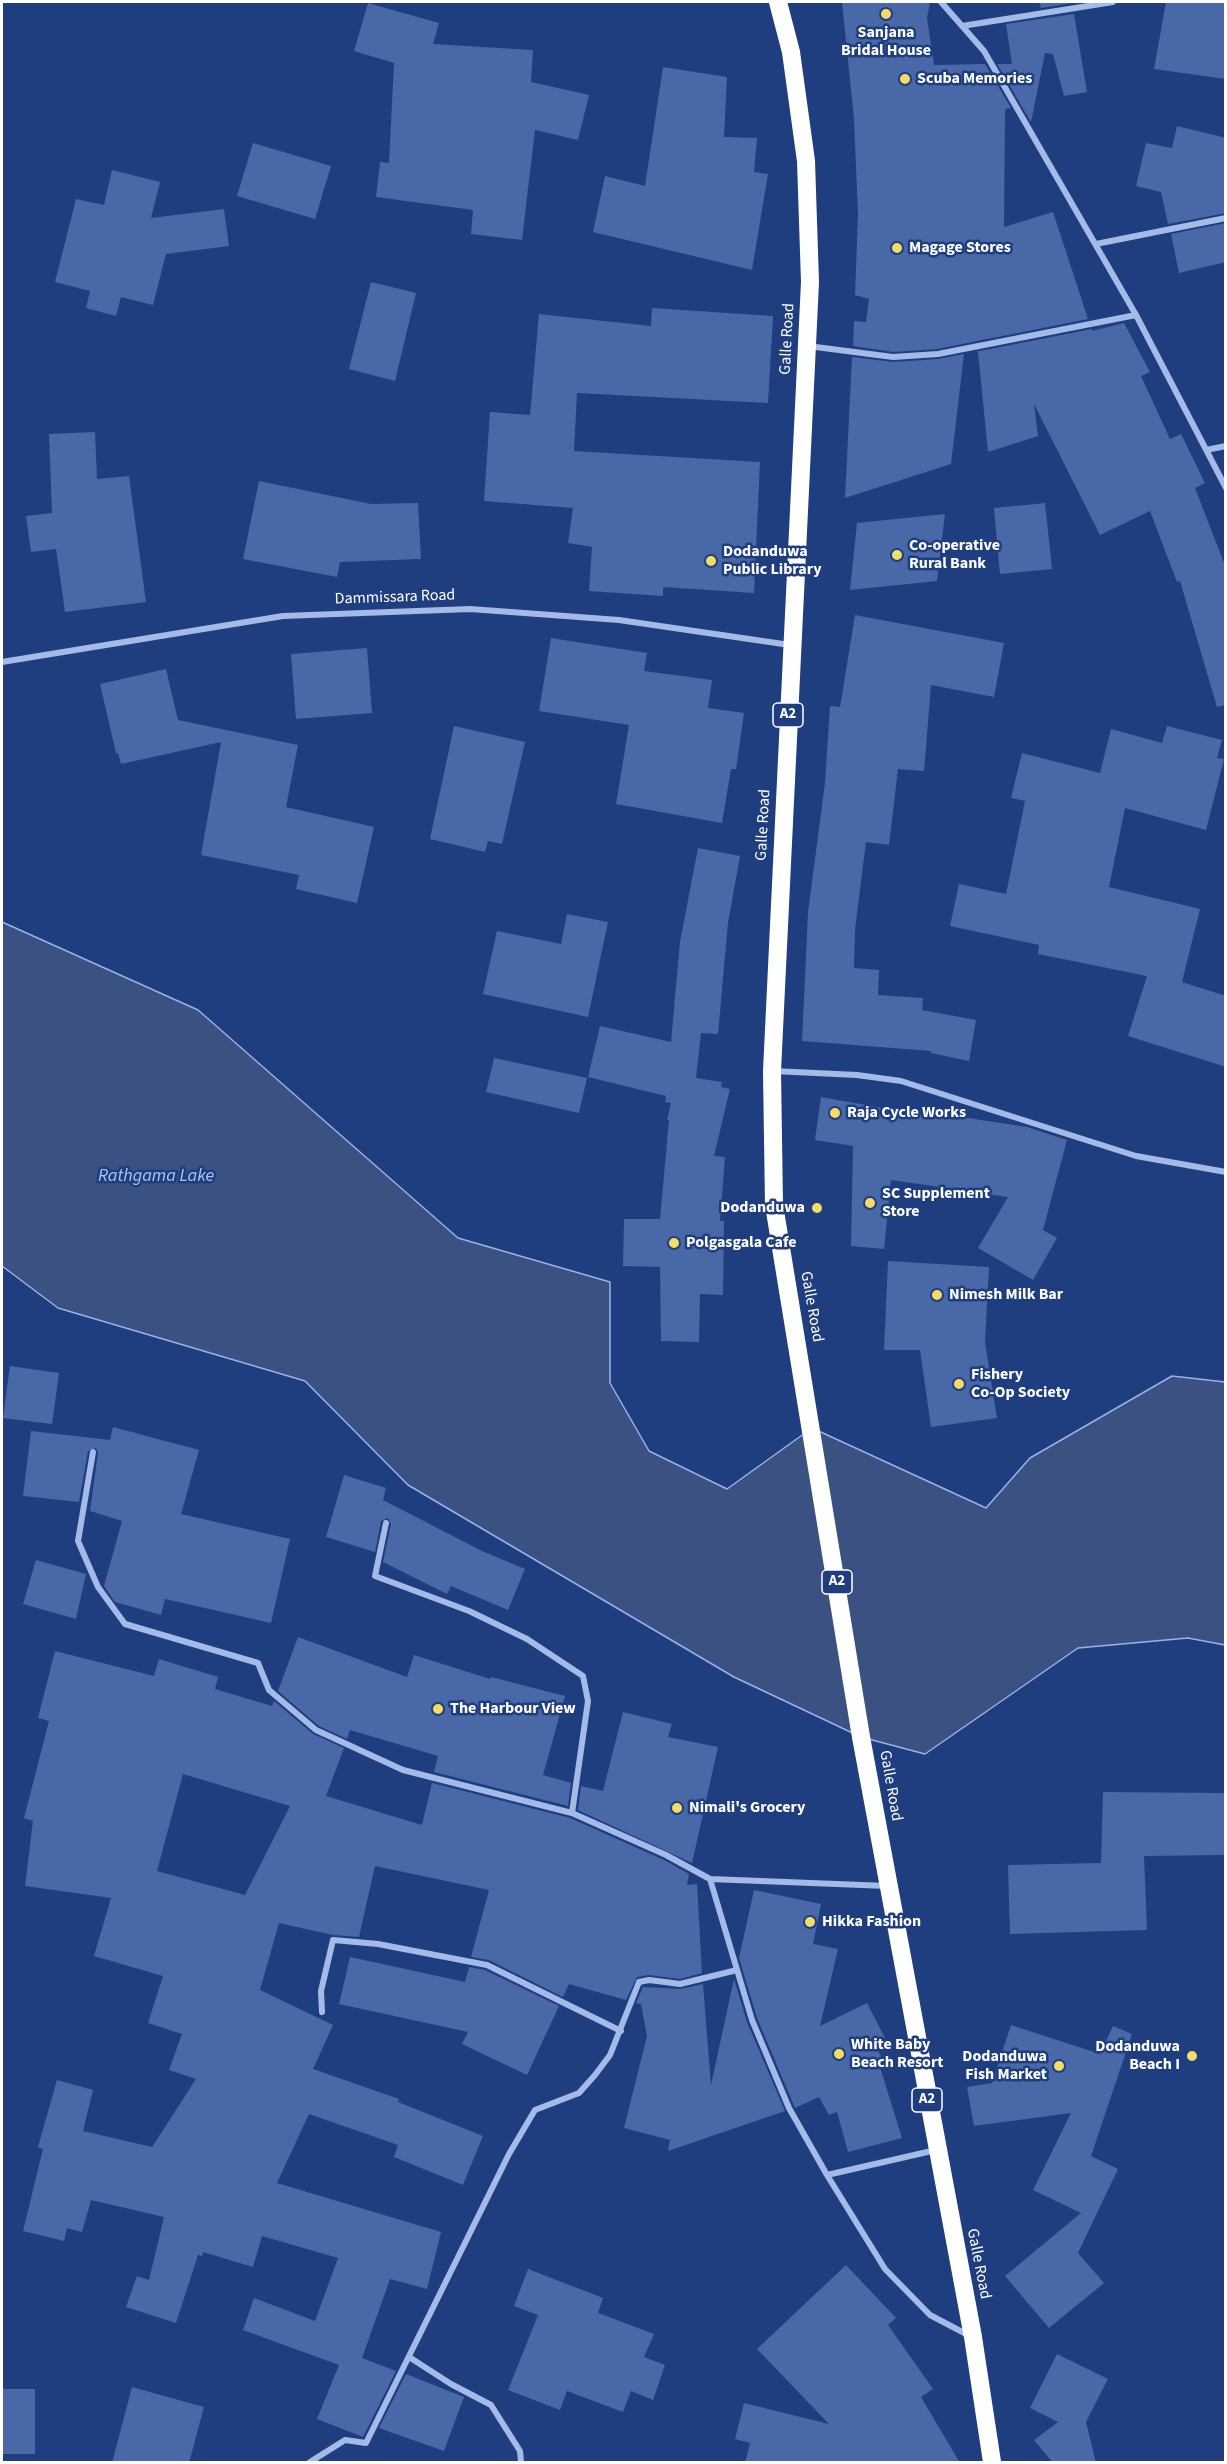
<!DOCTYPE html>
<html>
<head>
<meta charset="utf-8">
<style>
  body { margin:0 }
  #map { position:relative; width:1227px; height:2464px; overflow:hidden; background:#1f3e7f; font-family:"Source Sans 3",sans-serif }
  canvas { display:block }
  .frame { position:absolute; inset:0; border:3px solid #fff; pointer-events:none }
</style>
</head>
<body>
<div id="map">
<canvas width="1227" height="2464"></canvas>
<div class="frame"></div>
</div>
<script>
const ctx = document.querySelector('canvas').getContext('2d');
ctx.lineJoin = 'round';
function fill(path, color) {
  ctx.fillStyle = color;
  ctx.fill(path, 'evenodd');
}
function poly(rows) {
  const path = new Path2D();
  for (const r of rows) {
    path.moveTo(r[0], r[1]);
    for (let i = 2; i < r.length; i += 2) path.lineTo(r[i], r[i + 1]);
  }
  return path;
}
function strokePath(path, color, width, dash) {
  ctx.strokeStyle = color;
  ctx.lineWidth = width;
  ctx.lineCap = dash ? 'butt' : 'round';
  ctx.setLineDash(dash || []);
  ctx.stroke(path);
}
function label(font, color, halo, rows, align = 'center') {
  ctx.font = font + ' "Source Sans 3",sans-serif';
  ctx.lineWidth = 5;
  ctx.setLineDash([]);
  ctx.textBaseline = 'middle';
  ctx.strokeStyle = halo;
  ctx.fillStyle = color;
  for (const [text, x, y, turn = 0] of rows) {
    ctx.save();
    ctx.translate(x, y);
    ctx.rotate((+turn || 0) * Math.PI / 180);
    ctx.textAlign = isNaN(turn) ? turn : align;
    if (halo) ctx.strokeText(text, 0, 0);
    ctx.fillText(text, 0, 0);
    ctx.restore();
  }
}
const water = poly([
  [2,922,198,1010,458,1238,610,1282,610,1383,649,1451,727,1489,812,1428,986,1508,1030,1458,1172,1376,1225,1382,1225,1645,1188,1638,1078,1648,925,1754,861,1737,734,1677,408,1485,305,1381,58,1308,2,1266,2,922]
]);
fill(water, '#3a5181');
strokePath(water, '#97b4e9', 1.5);
fill(poly([
  [842,2,930,2,927,18,934,65,985,64,1011,108,1005,109,1004,227,1053,212,1088,319,937,349,893,352,853,346,854,321,866,322,869,299,855,295,858,214,854,119],
  [1039,2,1072,2,1072,3,1041,8],
  [1166,2,1226,2,1226,79,1154,69],
  [368,3,439,23,433,44,533,50,531,82,589,95,578,140,535,130,522,240,471,234,473,210,376,197,380,162,389,163,394,63,354,51],
  [1074,14,1087,92,1064,96,1053,54,1045,53,1031,122,997,64,1012,64,1006,24],
  [663,67,727,77,724,137,757,138,754,172,768,174,752,270,593,232,605,176,645,186],
  [1177,126,1226,138,1226,213,1168,224,1161,192,1136,186,1146,143,1172,148],
  [253,143,331,166,315,219,237,196],
  [112,170,160,182,151,218,224,209,229,246,166,254,153,305,121,297,116,316,86,308,90,291,55,282,76,199,104,205],
  [1226,223,1226,262,1179,273,1171,234],
  [371,282,416,293,395,381,349,369],
  [652,308,773,316,768,403,577,393,574,451,760,462,754,593,663,587,663,596,589,591,592,547,568,543,573,508,484,501,490,412,530,415,539,314,651,326],
  [1124,323,1150,372,1141,376,1170,439,1181,434,1205,483,1195,488,1226,568,1226,705,1217,707,1180,581,1177,582,1150,511,1100,535,1034,404,1038,436,988,452,978,352,975,352,1092,329,1092,331],
  [964,354,951,464,845,498,852,357,893,362,938,359],
  [95,432,97,479,129,476,146,602,65,612,56,549,31,552,26,516,52,513,49,434],
  [259,481,371,504,418,503,421,559,340,562,337,577,243,559],
  [1045,503,1052,569,1000,574,994,508],
  [945,514,937,581,850,590,857,523],
  [855,615,1004,643,994,697,931,685,924,771,898,769,889,845,866,842,855,929,854,968,879,970,878,995,923,998,922,1010,976,1020,969,1061,931,1053,931,1051,802,1041,808,912,825,783,830,706,840,707],
  [551,638,647,653,644,671,712,680,708,708,744,713,736,769,731,769,722,823,616,804,629,725,539,711],
  [367,648,372,713,296,719,291,654],
  [166,669,178,720,298,745,286,807,374,827,357,903,296,889,299,875,201,855,221,742,121,764,118,753,116,753,100,684],
  [454,726,525,742,502,844,488,841,485,852,430,839],
  [1167,726,1222,740,1217,758,1224,759,1206,830,1125,808,1109,887,1200,909,1182,982,1226,996,1226,1067,1128,1036,1147,976,1038,954,1039,945,950,926,959,884,1006,894,1025,801,1011,798,1022,753,1100,773,1111,729,1162,743],
  [698,848,740,856,728,923,718,1034,701,1033,696,1078,722,1082,721,1087,730,1089,714,1156,725,1157,720,1221,724,1221,723,1295,700,1294,699,1342,661,1341,660,1267,623,1266,624,1219,660,1219,669,1120,667,1120,671,1103,665,1102,666,1096,588,1077,600,1026,671,1042,680,942],
  [567,914,608,922,588,1017,483,994,497,931,561,944],
  [494,1058,587,1078,579,1113,486,1092],
  [821,1097,922,1115,922,1111,1027,1127,1067,1140,1043,1230,1057,1238,1033,1280,978,1248,1008,1197,891,1180,884,1249,851,1246,853,1146,815,1140],
  [888,1261,989,1267,985,1342,997,1418,931,1427,920,1350,884,1350],
  [10,1366,59,1373,52,1424,3,1418],
  [113,1427,199,1450,181,1514,290,1539,271,1623,165,1599,161,1615,115,1602,104,1586,122,1521,90,1511,98,1453,96,1448,88,1451,79,1502,23,1496,31,1431,110,1440],
  [344,1475,386,1488,383,1500,482,1551,525,1569,508,1610,451,1586,447,1594,383,1562,391,1524,388,1518,381,1521,375,1552,326,1537],
  [36,1560,86,1574,76,1619,23,1604],
  [298,1637,407,1677,414,1655,490,1679,491,1677,565,1696,543,1775,571,1783,568,1806,434,1772,438,1756,350,1730,347,1739,319,1726,278,1691],
  [55,1651,154,1676,159,1659,218,1677,215,1689,272,1706,274,1701,313,1734,344,1748,326,1796,422,1825,432,1783,570,1818,664,1860,689,1874,687,1885,697,1884,702,1973,680,1979,649,1975,637,1977,626,2000,569,1984,563,1997,489,1960,471,1957,489,1890,375,1866,359,1937,333,1935,279,1923,260,1990,333,2025,313,2069,399,2099,398,2102,483,2136,463,2185,394,2157,398,2145,309,2114,277,2183,441,2232,427,2289,390,2279,362,2358,396,2371,363,2437,317,2419,339,2365,243,2330,254,2298,315,2321,338,2258,262,2236,253,2267,203,2252,202,2256,198,2255,176,2323,126,2307,137,2276,149,2280,164,2217,91,2200,82,2232,67,2228,64,2241,23,2231,43,2149,38,2147,57,2080,93,2090,83,2131,152,2147,196,2079,169,2070,182,2034,148,2023,163,1976,94,1956,111,1898,25,1886,33,1821,24,1818,49,1721,38,1718],
  [183,1774,290,1806,245,1895,157,1871],
  [623,1712,672,1724,668,1737,718,1747,692,1863,578,1810,581,1786,603,1791],
  [1103,1792,1226,1793,1226,1855,1144,1856,1147,1930,1010,1934,1008,1865,1101,1863],
  [754,1890,821,1904,813,1944,838,1949,820,2026,867,2003,885,2038,874,2043,885,2064,880,2067,902,2138,848,2152,837,2112,829,2115,819,2097,795,2108,757,2018,739,1958],
  [350,1957,465,1982,469,1967,485,1970,559,2006,527,2075,462,2044,468,2032,339,2004],
  [734,1979,747,2022,785,2111,668,2151,670,2140,624,2128,647,2036,641,2004,636,2003,643,1987,680,1989,703,1984,711,2085],
  [1011,2025,1100,2054,1113,2026,1132,2034,1091,2156,1118,2169,1078,2253,1104,2283,1049,2328,1005,2276,1081,2213,1033,2190,1071,2113,974,2126,967,2087,992,2083],
  [846,2265,896,2318,888,2325,933,2389,921,2397,960,2463,745,2463,750,2443,735,2439,744,2403,829,2424,757,2349],
  [528,2269,603,2298,598,2313,654,2334,644,2357,665,2365,653,2400,631,2391,623,2412,567,2391,560,2410,508,2390,538,2315,514,2306],
  [1057,2354,1108,2379,1086,2422,1096,2463,1053,2463,1034,2440,1058,2422,1030,2408],
  [406,2374,464,2397,444,2451,379,2428],
  [132,2387,204,2407,189,2463,112,2463],
  [2,2389,35,2389,35,2454,2,2454]
]), '#4868a8');
strokePath(poly([
  [941,2,984,51,1136,315,1226,488],
  [962,26,1113,2],
  [1096,244,1226,218],
  [808,346,893,357,938,354,1136,315],
  [1206,450,1226,446],
  [2,662,283,616,470,609,619,620,790,645],
  [773,1071,857,1075,901,1081,1136,1156,1226,1172],
  [93,1452,78,1541,98,1587,125,1624,258,1663,269,1690,316,1730,403,1770,572,1813,666,1855,710,1879,887,1886],
  [386,1523,375,1576,469,1611,527,1639,583,1676,588,1701,572,1813],
  [710,1879,752,2020,789,2108,827,2175,885,2269,930,2315,970,2336],
  [322,2012,321,1991,333,1940,378,1944,487,1965,621,2031],
  [827,2175,936,2150],
  [409,2357,451,2384,491,2405,520,2451,521,2462],
  [310,2462,345,2440,366,2443,509,2154,535,2110,579,2093,595,2075,610,2055,639,1982,649,1980,680,1984,737,1970]
]), '#a4bbe7', 6);
strokePath(poly([
  [778,2,791,52,806,161,810,282,772,1071,774,1205,861,1737,973,2337,992,2462]
]), '#fff', 18);
for (const [x, y, r, color] of [
  [886,14,6,"#f5dc64"],
  [905,79,6,"#f5dc64"],
  [897,248,6,"#f5dc64"],
  [897,555,6,"#f5dc64"],
  [711,561,6,"#f5dc64"],
  [835,1113,6,"#f5dc64"],
  [870,1203,6,"#f5dc64"],
  [817,1208,6,"#f5dc64"],
  [674,1243,6,"#f5dc64"],
  [937,1295,6,"#f5dc64"],
  [959,1384,6,"#f5dc64"],
  [438,1709,6,"#f5dc64"],
  [677,1808,6,"#f5dc64"],
  [810,1922,6,"#f5dc64"],
  [839,2054,6,"#f5dc64"],
  [1192,2056,6,"#f5dc64"],
  [1059,2066,6,"#f5dc64"]
]) {
  const dot = new Path2D();
  dot.arc(x, y, r, 0, 2 * Math.PI);
  ctx.fillStyle = color;
  ctx.fill(dot);
  strokePath(dot, '#1f3e7f', 2);
}
for (const [x, y, w] of [
  [788,715,30],
  [837,1582,30],
  [927,2100,30]
]) {
  const box = new Path2D();
  box.roundRect(x - w / 2, y - 12, w, 24, 4.5);
  ctx.fillStyle = '#1f3e7f';
  ctx.fill(box);
  strokePath(box, '#fff', 1.5);
}
label('bold 15px', '#fff', null, [
  ["A2",788,715],
  ["A2",837,1582],
  ["A2",927,2100]
]);
label('bold 16px', '#fff', '#1f3e7f', [
  ["Sanjana",886,33,"center"],
  ["Bridal House",886,51,"center"],
  ["Scuba Memories",917,79],
  ["Magage Stores",909,248],
  ["Co-operative",909,546],
  ["Rural Bank",909,564],
  ["Dodanduwa",723,552],
  ["Public Library",723,570],
  ["Raja Cycle Works",847,1113],
  ["SC Supplement",882,1194],
  ["Store",882,1212],
  ["Dodanduwa",805,1208,"right"],
  ["Polgasgala Cafe",686,1243],
  ["Nimesh Milk Bar",949,1295],
  ["Fishery",971,1375],
  ["Co-Op Society",971,1393],
  ["The Harbour View",450,1709],
  ["Nimali's Grocery",689,1808],
  ["Hikka Fashion",822,1922],
  ["White Baby",851,2045],
  ["Beach Resort",851,2063],
  ["Dodanduwa",1180,2047,"right"],
  ["Beach I",1180,2065,"right"],
  ["Dodanduwa",1047,2057,"right"],
  ["Fish Market",1047,2075,"right"]
], 'left');
label('16px', '#fff', '#1f3e7f', [
  ["Galle Road",788,339,-87],
  ["Dammissara Road",395,598,-2],
  ["Galle Road",764,825,-87],
  ["Galle Road",811,1307,80],
  ["Galle Road",890,1786,80],
  ["Galle Road",978,2264,79]
]);
label('italic 18px', '#afc5ef', '#1f3e7f', [
  ["Rathgama Lake",156,1177]
]);
</script>
</body>
</html>
